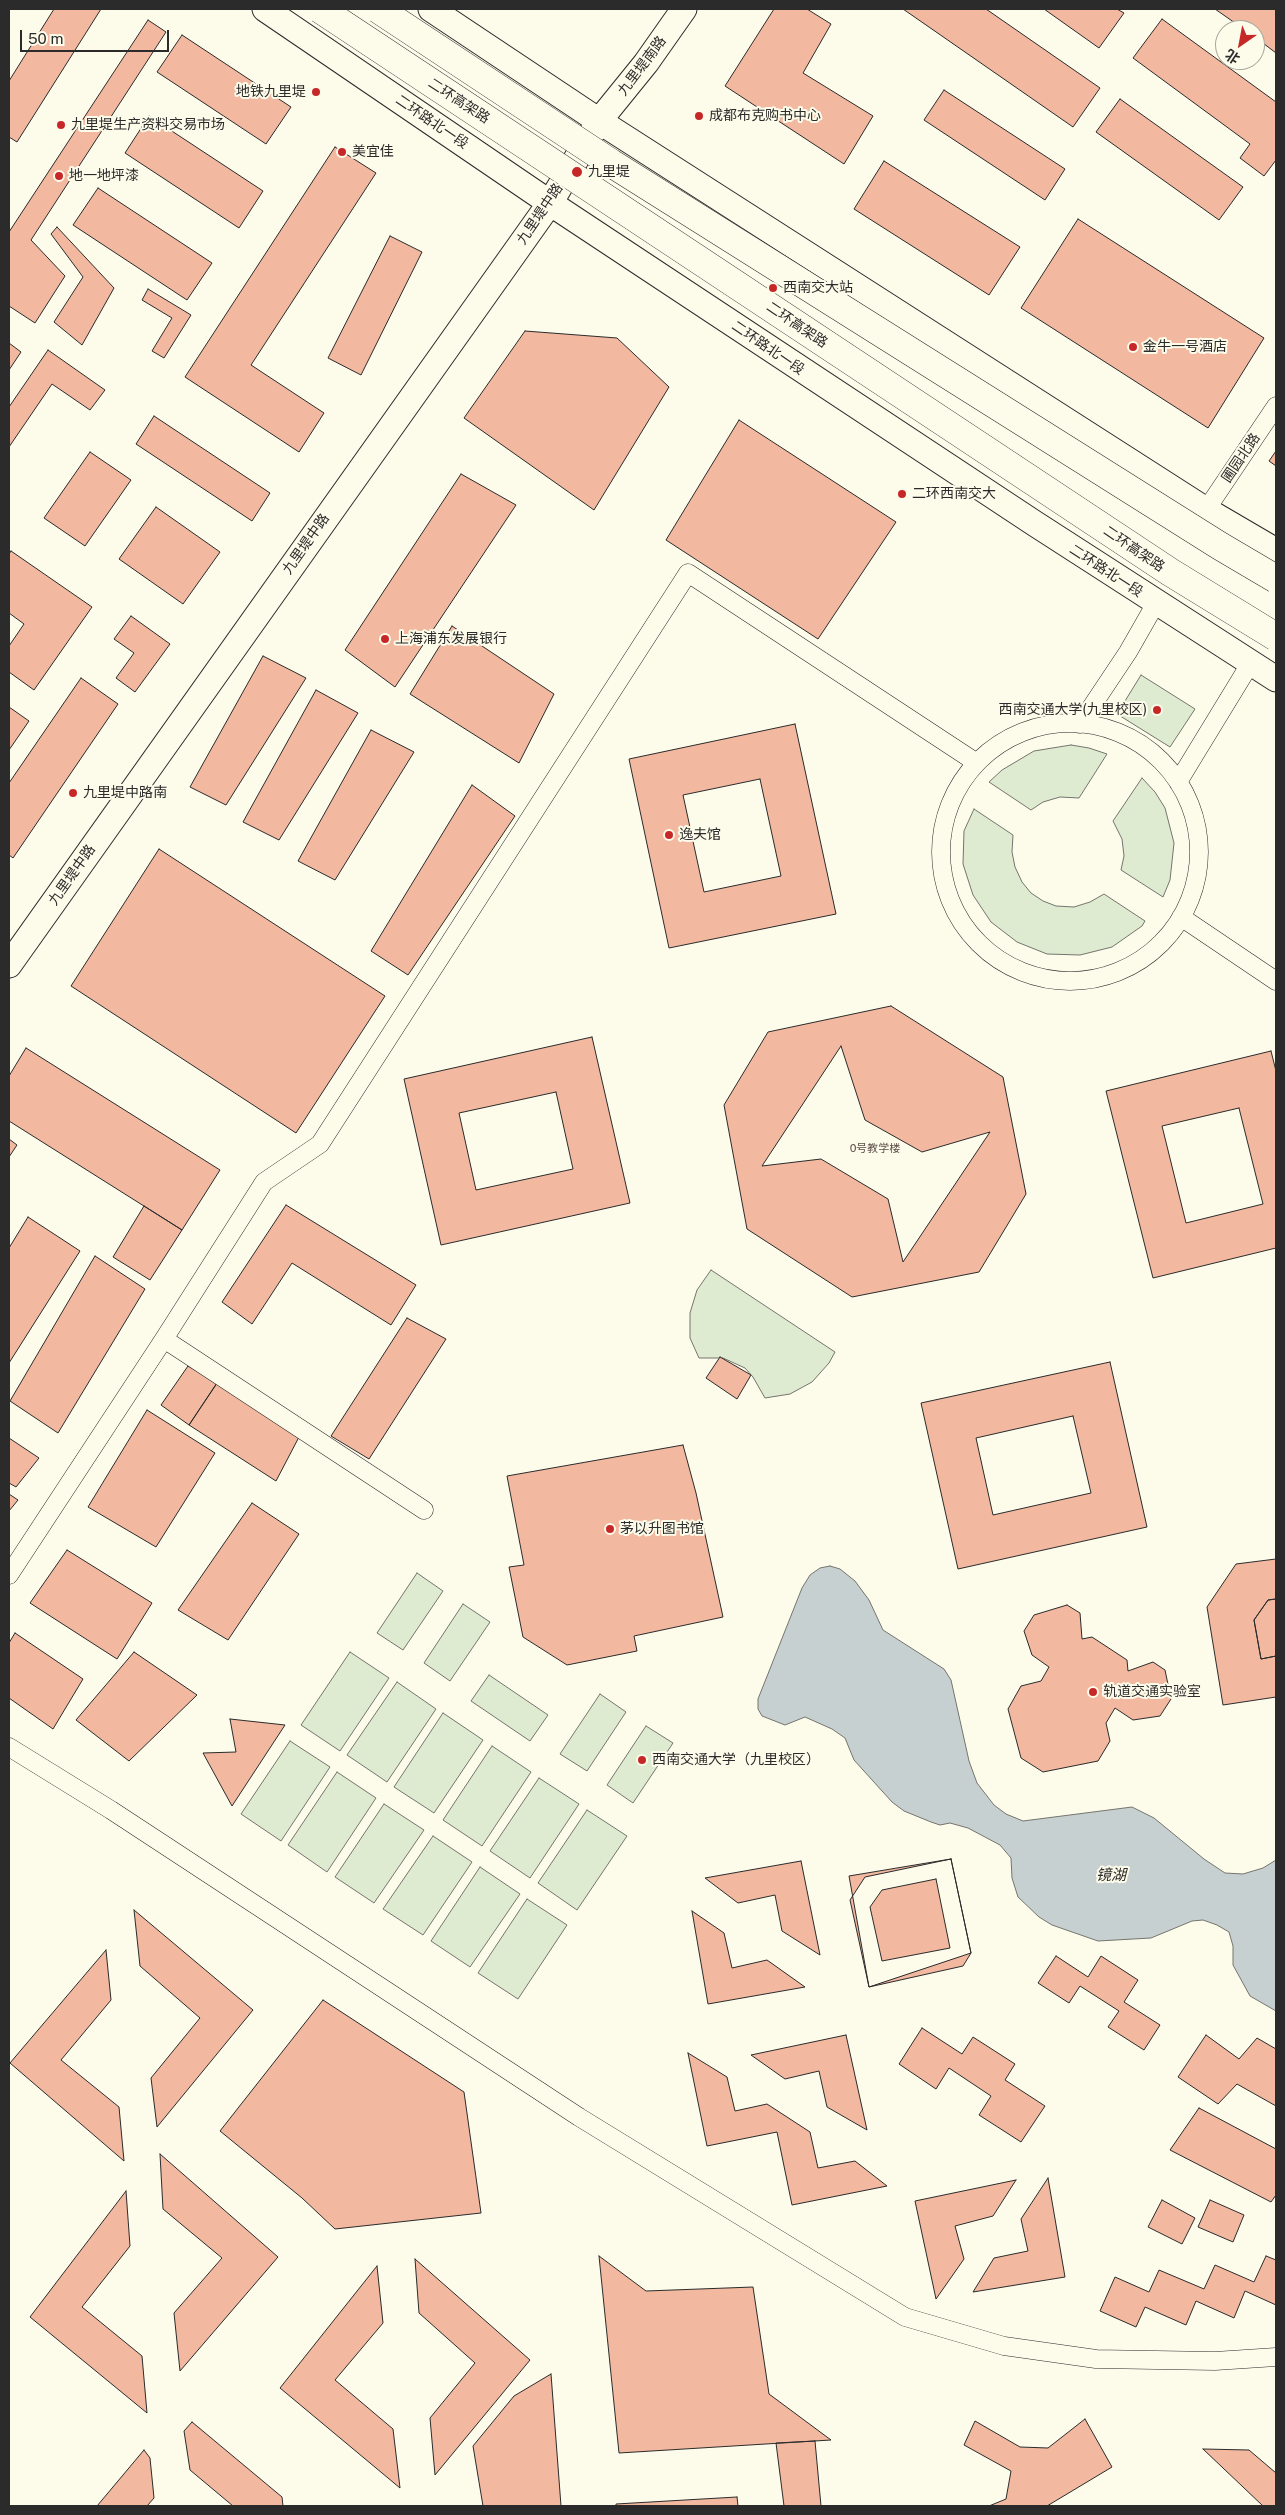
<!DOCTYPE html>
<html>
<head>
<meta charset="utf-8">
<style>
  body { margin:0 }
  #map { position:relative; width:1285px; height:2515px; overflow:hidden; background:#fdfbea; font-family:"Public Sans","Noto Sans SC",sans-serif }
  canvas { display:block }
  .frame { position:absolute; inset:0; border:10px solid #2b2b2b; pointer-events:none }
  .north { position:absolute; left:1215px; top:20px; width:50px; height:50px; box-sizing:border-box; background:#fdfbea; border:1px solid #a9a89e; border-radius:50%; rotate:213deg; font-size:14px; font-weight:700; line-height:20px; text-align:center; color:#2b2b2b }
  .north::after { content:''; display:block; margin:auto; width:18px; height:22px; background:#c62828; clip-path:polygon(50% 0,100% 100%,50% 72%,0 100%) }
  .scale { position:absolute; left:20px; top:30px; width:149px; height:22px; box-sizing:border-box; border:2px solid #2b2b2b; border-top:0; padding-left:6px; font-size:15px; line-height:18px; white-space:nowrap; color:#2b2b2b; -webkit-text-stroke:4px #fdfbea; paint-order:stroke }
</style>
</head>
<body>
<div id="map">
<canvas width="1285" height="2515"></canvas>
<div class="frame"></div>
<div class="north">北</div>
<div class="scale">50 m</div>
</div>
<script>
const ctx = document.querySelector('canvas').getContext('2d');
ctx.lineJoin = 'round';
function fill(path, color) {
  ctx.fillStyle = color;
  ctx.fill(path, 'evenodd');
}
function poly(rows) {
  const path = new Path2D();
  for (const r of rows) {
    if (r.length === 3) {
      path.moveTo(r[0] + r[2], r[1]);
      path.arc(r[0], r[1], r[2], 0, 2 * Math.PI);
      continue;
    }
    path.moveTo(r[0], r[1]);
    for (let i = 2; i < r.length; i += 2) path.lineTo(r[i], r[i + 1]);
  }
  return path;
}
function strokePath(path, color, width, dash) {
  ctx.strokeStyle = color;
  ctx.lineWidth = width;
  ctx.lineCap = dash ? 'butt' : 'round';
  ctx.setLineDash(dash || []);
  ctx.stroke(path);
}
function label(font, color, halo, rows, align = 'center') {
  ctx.font = font + ' "Public Sans","Noto Sans SC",sans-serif';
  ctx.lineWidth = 4;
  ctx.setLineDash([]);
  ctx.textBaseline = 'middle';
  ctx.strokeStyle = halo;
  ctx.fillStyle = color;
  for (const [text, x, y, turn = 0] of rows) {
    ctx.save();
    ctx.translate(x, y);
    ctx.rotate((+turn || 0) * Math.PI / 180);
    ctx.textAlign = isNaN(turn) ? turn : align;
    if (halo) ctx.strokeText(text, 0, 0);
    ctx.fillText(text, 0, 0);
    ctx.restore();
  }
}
const green = poly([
  [1141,675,1195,709,1170,747,1117,714,1141,675],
  [1071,745,1089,748,1107,754,1079,798,1060,797,1043,802,1031,810,989,782,1002,770,1034,751,1071,745],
  [1142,778,1155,792,1165,808,1174,843,1170,880,1163,897,1121,870,1124,856,1122,839,1113,821,1142,778],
  [974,809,1013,835,1012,852,1015,867,1022,882,1031,893,1043,901,1056,906,1074,907,1090,902,1104,894,1145,921,1142,926,1112,947,1080,955,1047,954,1017,942,991,922,973,895,963,864,964,831,974,809],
  [711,1270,835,1352,829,1363,812,1382,790,1394,765,1398,753,1377,745,1368,723,1358,699,1358,690,1338,690,1313,697,1290,711,1270],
  [417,1573,443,1591,403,1650,377,1633,417,1573],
  [463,1604,490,1622,450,1681,424,1663,463,1604],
  [350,1652,389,1678,340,1751,301,1725,350,1652],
  [489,1675,548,1715,530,1741,471,1701,489,1675],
  [397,1682,436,1709,387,1782,347,1755,397,1682],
  [600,1694,626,1712,587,1771,560,1754,600,1694],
  [443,1713,483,1740,434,1813,394,1787,443,1713],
  [646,1726,673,1743,633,1803,607,1785,646,1726],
  [290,1741,330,1767,281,1841,241,1814,290,1741],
  [492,1746,531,1772,482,1846,443,1820,492,1746],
  [337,1772,376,1798,327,1872,288,1845,337,1772],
  [539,1778,579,1804,530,1878,490,1851,539,1778],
  [384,1804,424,1830,374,1903,335,1877,384,1804],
  [587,1810,627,1836,577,1910,538,1883,587,1810],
  [433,1836,472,1862,423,1935,383,1909,433,1836],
  [480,1867,520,1894,470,1967,431,1941,480,1867],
  [527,1899,567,1925,518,1999,478,1973,527,1899]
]);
fill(green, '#deebd1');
strokePath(green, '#74746e', 1);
const water = poly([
  [830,1566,840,1569,855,1581,869,1600,883,1630,944,1669,951,1680,969,1761,977,1783,994,1805,1006,1814,1023,1821,1132,1807,1154,1818,1204,1859,1225,1873,1243,1874,1263,1868,1276,1860,1276,2011,1250,1996,1233,1965,1233,1946,1229,1932,1217,1925,1203,1920,1192,1921,1151,1938,1098,1941,1052,1925,1039,1917,1018,1897,1012,1878,1011,1858,1000,1845,968,1828,950,1823,940,1825,931,1822,904,1811,892,1802,854,1760,845,1738,832,1729,805,1717,785,1725,762,1716,758,1709,758,1699,802,1588,810,1575,820,1568,830,1566]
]);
fill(water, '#c7d0d0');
strokePath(water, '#74746e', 1);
const building = poly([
  [54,9,101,9,17,142,9,137,9,81,54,9],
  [774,9,807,9,831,24,803,73,873,116,844,164,725,86,774,9],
  [903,9,986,9,1100,88,1073,127,903,9],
  [1044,9,1117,9,1124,13,1099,48,1044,9],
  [1215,9,1276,9,1276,53,1255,37,1255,30,1245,30,1215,9],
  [1162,19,1276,102,1276,160,1264,176,1240,158,1250,144,1133,58,1162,19],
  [148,20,166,32,31,240,65,276,35,323,9,306,9,232,148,20],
  [182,35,291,107,266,144,157,72,182,35],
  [944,90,1065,169,1045,200,924,120,944,90],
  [1120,99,1243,187,1219,220,1096,132,1120,99],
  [149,116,263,191,239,228,125,153,149,116],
  [335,147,376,173,251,365,324,413,299,452,185,377,335,147],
  [884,161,1020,247,989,295,854,209,884,161],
  [98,188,212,263,187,300,73,225,98,188],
  [1078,219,1264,338,1208,428,1021,308,1078,219],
  [57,227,114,288,82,345,54,322,83,277,51,234,57,227],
  [390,236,422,252,361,375,328,358,390,236],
  [148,289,191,315,164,358,152,351,172,318,142,300,148,289],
  [525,331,617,338,669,387,594,510,464,418,525,331],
  [9,343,21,352,9,370,9,343],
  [48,350,105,390,90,410,52,384,9,447,9,407,48,350],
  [154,416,270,493,252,521,136,444,154,416],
  [739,420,896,522,818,639,666,540,739,420],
  [1276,451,1276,466,1269,461,1276,451],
  [90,452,131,480,85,546,44,518,90,452],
  [461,474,516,505,395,687,345,650,461,474],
  [156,507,220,552,183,604,119,559,156,507],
  [11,551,92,607,34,690,9,672,9,646,24,624,9,613,9,554,11,551],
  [131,616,170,644,135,692,116,678,134,653,114,639,131,616],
  [452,626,554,694,519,763,410,694,452,626],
  [263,656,306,678,226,805,190,787,263,656],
  [81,678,118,704,13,858,9,855,9,783,81,678],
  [316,690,358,713,279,840,243,822,316,690],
  [9,707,29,721,9,750,9,707],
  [795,724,836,914,669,948,629,759,795,724],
  [760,779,781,876,704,892,683,795,760,779],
  [371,730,414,752,335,880,298,861,371,730],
  [472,785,515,816,408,975,371,951,472,785],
  [159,849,385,996,296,1133,71,986,159,849],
  [891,1006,1003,1077,1026,1194,979,1272,852,1297,747,1229,724,1105,768,1032,891,1006],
  [592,1037,630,1203,441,1245,404,1079,592,1037],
  [556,1092,573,1169,476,1190,459,1113,556,1092],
  [841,1046,865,1120,922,1152,990,1132,903,1262,888,1199,821,1159,762,1166,841,1046],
  [26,1048,220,1170,182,1230,9,1121,9,1076,26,1048],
  [1271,1051,1276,1071,1276,1248,1153,1278,1106,1091,1271,1051],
  [1239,1108,1263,1204,1186,1223,1162,1126,1239,1108],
  [9,1139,17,1145,9,1157,9,1139],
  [286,1205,416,1285,391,1325,292,1263,252,1324,222,1302,286,1205],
  [144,1206,182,1230,150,1280,113,1257,144,1206],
  [28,1217,80,1251,9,1363,9,1248,28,1217],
  [95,1256,145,1289,58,1433,10,1401,95,1256],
  [407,1318,446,1339,369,1459,331,1436,407,1318],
  [720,1357,751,1375,737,1399,706,1378,720,1357],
  [1110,1362,1147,1527,958,1569,921,1403,1110,1362],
  [1073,1416,1091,1493,993,1515,976,1438,1073,1416],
  [188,1366,217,1383,189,1425,161,1405,188,1366],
  [217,1383,299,1437,276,1481,189,1425,217,1383],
  [147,1410,215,1453,156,1547,88,1507,147,1410],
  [9,1438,39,1458,16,1487,9,1483,9,1438],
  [683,1445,696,1493,723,1617,634,1636,637,1651,567,1665,523,1637,509,1567,524,1565,507,1476,683,1445],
  [9,1494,18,1500,9,1511,9,1494],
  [252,1503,299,1534,228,1640,178,1610,252,1503],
  [67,1550,152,1603,117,1659,30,1603,67,1550],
  [1276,1559,1276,1599,1268,1600,1254,1620,1261,1659,1276,1656,1276,1697,1223,1705,1207,1607,1236,1564,1276,1559],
  [1276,1599,1276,1656,1261,1659,1254,1620,1268,1600,1276,1599],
  [1067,1605,1080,1613,1082,1639,1092,1637,1127,1660,1128,1671,1153,1662,1165,1670,1171,1699,1160,1716,1133,1720,1115,1708,1106,1723,1110,1741,1098,1761,1043,1772,1021,1758,1008,1709,1021,1686,1041,1681,1049,1667,1032,1655,1024,1631,1034,1615,1067,1605],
  [15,1633,83,1679,53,1729,9,1698,9,1643,15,1633],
  [134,1652,197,1695,129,1761,76,1720,134,1652],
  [230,1719,285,1725,232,1806,203,1753,236,1752,230,1719],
  [951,1859,971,1953,963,1966,869,1987,850,1900,865,1877,951,1859],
  [936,1879,950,1948,882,1961,870,1907,882,1890,936,1879],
  [951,1859,971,1953,869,1987,849,1876,951,1859],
  [801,1861,820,1955,782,1931,775,1895,738,1903,705,1878,801,1861],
  [134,1910,253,2010,157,2127,151,2078,200,2018,140,1966,134,1910],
  [692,1911,724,1933,732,1968,767,1960,805,1987,708,2004,692,1911],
  [106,1950,111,2000,61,2060,119,2107,124,2161,10,2063,106,1950],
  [1056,1956,1088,1977,1101,1956,1138,1980,1124,2002,1160,2025,1144,2050,1108,2027,1119,2011,1080,1986,1069,2003,1038,1983,1056,1956],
  [323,2000,464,2092,481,2213,335,2229,302,2198,220,2131,323,2000],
  [922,2028,962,2054,973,2037,1015,2064,1005,2080,1045,2106,1021,2142,979,2115,991,2096,949,2068,936,2089,899,2064,922,2028],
  [846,2035,867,2130,827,2107,819,2071,785,2079,751,2055,846,2035],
  [1206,2035,1239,2059,1257,2038,1276,2049,1276,2106,1237,2084,1218,2104,1178,2077,1206,2035],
  [688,2053,727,2077,735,2111,767,2104,810,2132,818,2168,855,2161,887,2186,792,2205,777,2132,707,2146,688,2053],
  [1199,2108,1276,2149,1276,2195,1271,2202,1170,2150,1199,2108],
  [160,2154,278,2257,180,2371,174,2313,222,2258,163,2209,160,2154],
  [1048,2178,1065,2277,973,2292,994,2258,1028,2251,1021,2219,1048,2178],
  [1016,2180,993,2216,955,2226,964,2259,936,2299,915,2201,1016,2180],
  [126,2191,130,2246,82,2307,142,2356,147,2413,30,2317,126,2191],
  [1162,2200,1195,2218,1182,2244,1148,2227,1162,2200],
  [1210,2200,1244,2215,1233,2242,1198,2227,1210,2200],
  [599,2256,646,2291,753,2287,769,2394,831,2440,619,2453,599,2256],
  [1266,2256,1276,2260,1276,2305,1245,2291,1234,2318,1196,2301,1186,2325,1145,2307,1136,2327,1100,2311,1115,2277,1149,2292,1159,2270,1204,2289,1215,2265,1254,2282,1266,2256],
  [415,2259,530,2360,435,2475,430,2418,475,2363,419,2313,415,2259],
  [377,2266,383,2323,335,2380,393,2429,400,2488,280,2388,377,2266],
  [551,2374,561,2506,483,2506,473,2446,514,2396,551,2374],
  [1085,2419,1112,2467,1047,2506,989,2506,1006,2499,1011,2471,964,2445,975,2421,1020,2447,1048,2448,1085,2419],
  [192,2422,282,2497,283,2506,233,2506,190,2470,184,2431,192,2422],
  [815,2441,821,2506,784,2506,776,2443,815,2441],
  [1203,2449,1249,2450,1276,2473,1276,2506,1263,2506,1203,2449],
  [144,2450,150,2458,154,2498,147,2506,97,2506,144,2450],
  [737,2497,738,2506,616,2506,616,2504,737,2497]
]);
fill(building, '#f2b8a0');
strokePath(building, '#2b2b2b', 1);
const street = poly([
  [1206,510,1276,406],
  [1070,852,129],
  [1080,724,1128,652,1156,603],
  [1178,782,1250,664],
  [1181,917,1276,981],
  [164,1339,424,1510],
  [9,1575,164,1339,264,1182,320,1144,688,573,977,763],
  [9,1747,111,1810,579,2117,905,2317,1004,2346,1096,2359,1215,2361,1276,2357]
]);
const secondary = poly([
  [265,9,550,203,1034,523,1276,679],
  [431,9,599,121,1206,510,1276,551],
  [9,965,550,203,599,121,646,63,684,9]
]);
strokePath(street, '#2b2b2b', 19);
strokePath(secondary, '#2b2b2b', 27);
strokePath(street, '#fdfbea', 18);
strokePath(secondary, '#fdfbea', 25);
const highwayBridge = poly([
  [320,9,1170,572,1276,637],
  [378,9,611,163,1220,546,1276,579]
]);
strokePath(highwayBridge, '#2b2b2b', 29, []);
strokePath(highwayBridge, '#fdfbea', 28);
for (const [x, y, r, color] of [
  [316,92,5,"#c62828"],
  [699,116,5,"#c62828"],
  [61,125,5,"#c62828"],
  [342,152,5,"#c62828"],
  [577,172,6,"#c62828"],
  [59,176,5,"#c62828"],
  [773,288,5,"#c62828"],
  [1133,347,5,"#c62828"],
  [902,494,5,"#c62828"],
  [385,639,5,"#c62828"],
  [1157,710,5,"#c62828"],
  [73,793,5,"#c62828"],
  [669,835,5,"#c62828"],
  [610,1529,5,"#c62828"],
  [1093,1692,5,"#c62828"],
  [642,1760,5,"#c62828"]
]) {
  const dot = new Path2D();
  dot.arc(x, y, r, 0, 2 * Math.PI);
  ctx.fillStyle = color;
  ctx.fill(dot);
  strokePath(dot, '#fdfbea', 2);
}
label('11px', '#5d4e48', null, [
  ["0号教学楼",875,1149]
]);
label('14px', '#2b2b2b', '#fdfbea', [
  ["九里堤南路",642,66,-53],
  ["二环高架路",459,101,33],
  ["二环路北一段",432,122,34],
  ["九里堤中路",540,214,-56],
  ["二环高架路",797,325,34],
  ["二环路北一段",768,348,34],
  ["圃园北路",1241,458,-56],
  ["九里堤中路",306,544,-55],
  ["二环高架路",1134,549,34],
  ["二环路北一段",1106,571,33],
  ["九里堤中路",72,875,-55]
]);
label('14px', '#2b2b2b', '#fdfbea', [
  ["地铁九里堤",306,92,"right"],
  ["成都布克购书中心",709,116],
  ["九里堤生产资料交易市场",71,125],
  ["美宜佳",352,152],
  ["九里堤",588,172],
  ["地一地坪漆",69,176],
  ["西南交大站",783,288],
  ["金牛一号酒店",1143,347],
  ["二环西南交大",912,494],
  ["上海浦东发展银行",395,639],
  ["西南交通大学(九里校区)",1147,710,"right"],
  ["九里堤中路南",83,793],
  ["逸夫馆",679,835],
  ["茅以升图书馆",620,1529],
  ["轨道交通实验室",1103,1692],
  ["西南交通大学（九里校区）",652,1760]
], 'left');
label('italic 15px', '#2b2b2b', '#fdfbea', [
  ["镜湖",1111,1875]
]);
</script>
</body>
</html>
